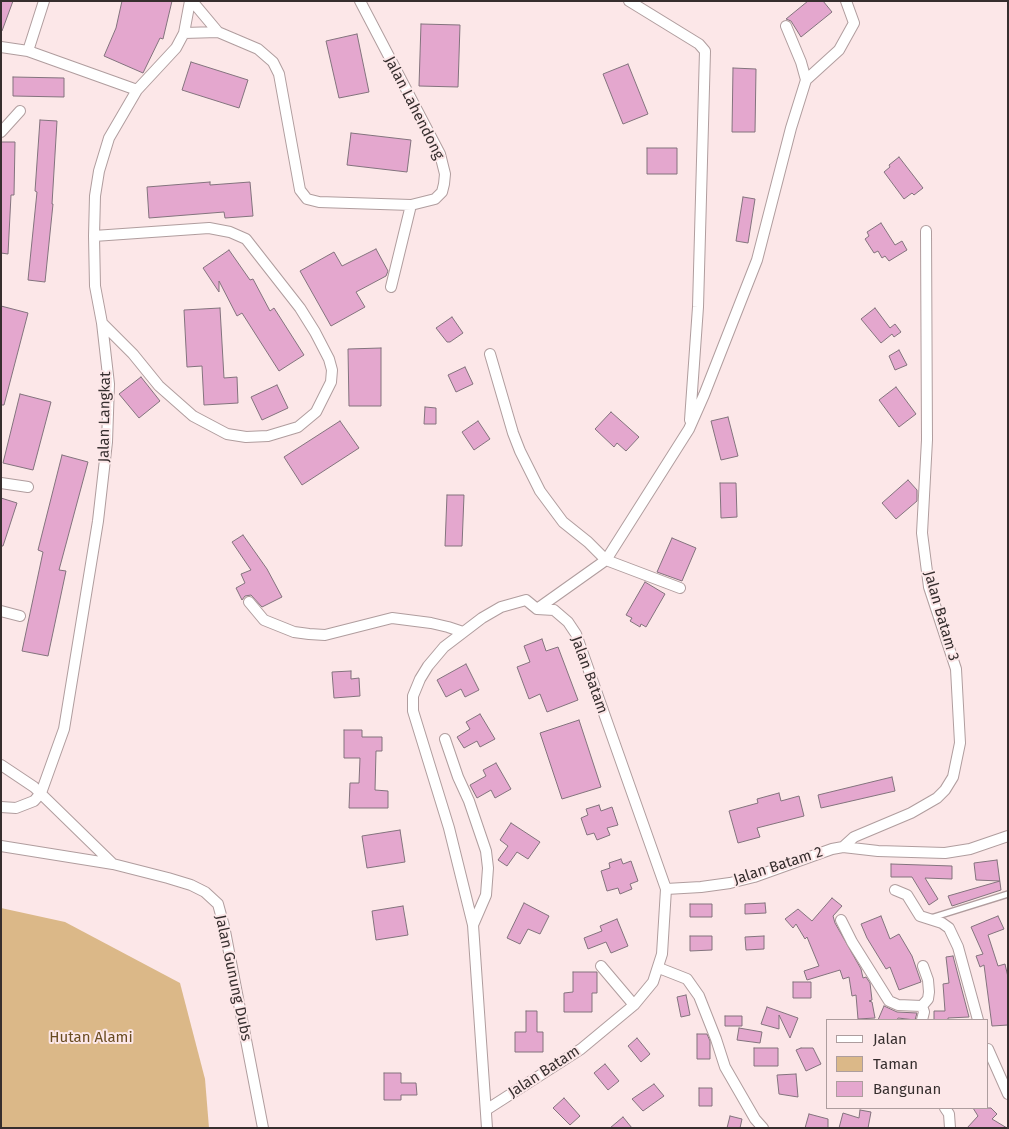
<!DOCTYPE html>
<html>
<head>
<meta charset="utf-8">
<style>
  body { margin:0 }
  #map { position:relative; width:1009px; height:1129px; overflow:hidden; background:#fce7e8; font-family:"Fira Sans",sans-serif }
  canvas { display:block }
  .frame { position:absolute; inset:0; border:2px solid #362e2e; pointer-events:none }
  .legend { position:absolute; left:826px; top:1019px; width:162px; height:90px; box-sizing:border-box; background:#fce7e8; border:1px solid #ad9d9e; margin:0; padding:6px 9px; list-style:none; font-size:15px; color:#362e2e }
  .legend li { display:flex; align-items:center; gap:10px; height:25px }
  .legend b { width:25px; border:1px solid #ad9d9e }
</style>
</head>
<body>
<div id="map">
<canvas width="1009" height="1129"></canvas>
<div class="frame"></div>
<ul class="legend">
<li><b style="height:6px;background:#fff"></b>Jalan</li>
<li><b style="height:14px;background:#dbb888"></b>Taman</li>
<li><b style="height:14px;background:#e4a7ce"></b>Bangunan</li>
</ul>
</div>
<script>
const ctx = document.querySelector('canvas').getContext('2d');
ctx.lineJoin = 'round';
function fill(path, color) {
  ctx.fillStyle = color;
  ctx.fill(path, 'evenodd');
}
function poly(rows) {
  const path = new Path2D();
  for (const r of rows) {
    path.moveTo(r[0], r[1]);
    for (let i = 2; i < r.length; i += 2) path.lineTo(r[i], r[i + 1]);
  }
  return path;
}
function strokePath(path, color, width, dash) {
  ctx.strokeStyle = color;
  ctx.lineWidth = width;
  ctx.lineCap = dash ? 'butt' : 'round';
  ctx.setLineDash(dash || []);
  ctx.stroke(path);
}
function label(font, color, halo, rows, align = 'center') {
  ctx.font = font + ' "Fira Sans",sans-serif';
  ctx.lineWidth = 4;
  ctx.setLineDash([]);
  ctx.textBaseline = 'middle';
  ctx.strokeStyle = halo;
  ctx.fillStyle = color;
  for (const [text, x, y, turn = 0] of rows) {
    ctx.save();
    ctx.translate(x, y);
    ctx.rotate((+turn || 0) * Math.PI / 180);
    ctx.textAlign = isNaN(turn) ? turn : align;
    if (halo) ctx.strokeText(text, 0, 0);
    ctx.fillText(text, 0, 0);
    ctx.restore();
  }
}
fill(poly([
  [1,908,65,922,180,983,205,1079,209,1128,1,1128]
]), '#dbb888');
const building = poly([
  [1,1,13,1,2,31,1,31,1,1],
  [122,1,172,1,163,39,160,38,143,73,104,56,116,28,122,1],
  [808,1,823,1,832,12,801,37,791,21,786,19,808,1],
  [421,24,460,25,458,87,419,86,421,24],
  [357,34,369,92,339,98,326,41,357,34],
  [191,62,248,80,239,108,182,90,191,62],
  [628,64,648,114,623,124,603,74,628,64],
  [733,68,756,69,755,132,732,132,733,68],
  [13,77,64,78,64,97,13,96,13,77],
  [40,120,57,121,52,204,53,204,45,282,28,280,37,192,35,191,40,120],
  [351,133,411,140,407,172,347,165,351,133],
  [1,142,15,142,14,195,11,195,8,254,1,253,1,142],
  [647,148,677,148,677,174,647,174,647,148],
  [899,157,923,188,914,195,912,193,904,199,884,172,890,167,889,165,899,157],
  [210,182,210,185,250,182,253,216,225,218,224,212,149,218,147,187,210,182],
  [743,197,755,199,748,243,736,241,743,197],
  [881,223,895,245,902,241,907,250,889,261,885,256,882,258,878,251,874,253,865,239,869,236,867,232,881,223],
  [376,249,388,271,386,276,356,292,365,307,331,326,300,271,334,252,342,266,376,249],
  [229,250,250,280,253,279,270,311,274,308,304,355,279,371,242,313,237,316,219,281,219,292,203,268,229,250],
  [1,306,28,313,4,405,1,405,1,306],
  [220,308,224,378,237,377,238,403,204,405,202,366,187,367,184,310,220,308],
  [875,308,890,328,895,324,901,332,894,337,892,334,881,343,861,319,875,308],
  [452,317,463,333,450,342,447,342,436,328,452,317],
  [381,348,381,406,349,406,348,349,381,348],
  [899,350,907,365,895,370,889,356,899,350],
  [465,367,473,384,456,392,448,375,465,367],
  [141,377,160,401,139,418,119,394,141,377],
  [277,385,288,408,262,420,251,397,277,385],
  [896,387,916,414,899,427,879,400,896,387],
  [20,394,51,402,33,470,3,463,20,394],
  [425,407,436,408,436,424,424,424,425,407],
  [611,412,639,437,626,451,617,443,614,447,595,429,611,412],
  [728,417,738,456,721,460,711,421,728,417],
  [340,421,359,448,302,485,284,457,340,421],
  [478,421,490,439,474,450,462,432,478,421],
  [62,455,88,462,59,570,66,571,48,656,22,651,43,552,38,550,62,455],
  [908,480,917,490,917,501,896,519,882,503,908,480],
  [720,483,736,483,737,517,721,518,720,483],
  [447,495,464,495,462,546,445,546,447,495],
  [1,498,17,503,3,546,1,546,1,498],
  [243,535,267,569,282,597,262,607,251,595,245,596,242,600,236,588,245,583,241,574,251,570,232,542,243,535],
  [672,538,696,548,682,581,657,572,672,538],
  [645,582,665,594,646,627,641,624,640,627,630,621,632,618,626,615,645,582],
  [542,639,546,651,558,647,578,700,547,712,540,694,529,699,517,667,530,662,524,646,542,639],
  [466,664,479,690,465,697,461,689,446,697,437,680,466,664],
  [351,671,351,679,359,678,360,696,334,698,332,672,351,671],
  [480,714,495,739,480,747,477,741,464,748,457,737,470,729,466,722,480,714],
  [579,720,601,787,562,799,540,733,579,720],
  [344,730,362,730,362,737,382,737,382,751,376,751,375,790,388,791,388,808,349,808,350,783,359,783,360,758,344,758,344,730],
  [496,763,511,789,495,798,491,790,477,798,470,785,486,776,483,770,496,763],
  [892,777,895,791,821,808,818,795,892,777],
  [779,793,781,801,799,796,804,816,757,828,760,837,738,843,729,811,758,803,757,799,779,793],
  [599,805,601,811,612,807,618,825,607,828,610,835,597,840,594,833,587,835,581,818,588,815,586,809,599,805],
  [511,823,540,842,528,859,517,852,507,866,498,860,508,846,500,840,511,823],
  [400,830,405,862,367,868,362,836,400,830],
  [621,859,623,864,631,861,638,881,630,884,632,889,620,894,618,888,607,891,601,871,610,868,609,863,621,859],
  [997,860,1001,890,952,906,948,896,1000,881,976,880,974,863,997,860],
  [891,864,952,866,952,879,925,878,938,899,929,905,912,877,891,877,891,864],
  [832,898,842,906,833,916,835,923,861,969,863,978,866,977,870,983,872,1000,869,1001,872,1002,875,1018,858,1019,856,995,852,996,849,977,843,979,840,970,807,980,804,971,819,966,807,937,805,939,796,924,793,928,785,919,798,909,812,921,832,898],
  [524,903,549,916,540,934,528,929,520,944,507,938,524,903],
  [765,903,766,913,745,914,745,904,765,903],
  [690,904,712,904,712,917,690,917,690,904],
  [403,906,408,935,376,940,372,911,403,906],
  [881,916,890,939,899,934,912,956,921,982,899,990,890,967,886,969,867,938,861,924,881,916],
  [998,916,1004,929,988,935,998,966,1005,964,1008,977,1008,1025,992,1026,984,965,980,967,976,956,983,954,971,927,998,916],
  [617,919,628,946,611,953,606,942,588,949,584,938,602,931,600,926,617,919],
  [690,936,712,936,712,950,690,951,690,936],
  [764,936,764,949,746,950,745,937,764,936],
  [953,956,969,1017,948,1018,948,1020,934,1020,934,1011,945,1011,943,984,949,983,946,957,953,956],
  [573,972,597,972,597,993,592,993,592,1012,564,1012,564,993,573,992,573,972],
  [793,982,811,982,811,998,793,998,793,982],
  [686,995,690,1015,681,1017,677,997,686,995],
  [884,1006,897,1012,917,1013,915,1020,898,1018,897,1020,878,1020,884,1006],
  [767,1007,798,1018,790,1038,779,1015,779,1029,761,1024,767,1007],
  [526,1011,537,1011,537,1032,543,1032,543,1052,515,1052,515,1032,526,1032,526,1011],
  [725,1016,742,1016,742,1026,725,1026,725,1016],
  [739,1028,762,1032,760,1043,737,1040,739,1028],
  [697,1034,707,1034,710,1041,710,1059,697,1059,697,1034],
  [637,1038,650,1054,641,1062,628,1046,637,1038],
  [754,1048,778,1048,778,1066,754,1066,754,1048],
  [801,1048,813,1048,821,1064,806,1071,796,1050,801,1048],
  [605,1064,619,1081,608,1090,594,1073,605,1064],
  [384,1073,401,1073,401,1083,416,1083,417,1095,401,1095,401,1100,384,1100,384,1073],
  [796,1074,798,1097,779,1094,777,1075,796,1074],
  [654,1084,664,1096,643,1111,632,1099,654,1084],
  [699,1088,712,1088,712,1106,699,1106,699,1088],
  [564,1098,580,1116,570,1125,553,1108,564,1098],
  [973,1108,991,1108,997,1114,992,1119,1007,1128,967,1128,978,1116,973,1108],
  [860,1110,871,1112,868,1128,839,1128,843,1113,859,1118,860,1110],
  [809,1114,828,1119,828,1128,805,1128,809,1114],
  [730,1116,742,1119,740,1128,727,1128,730,1116],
  [623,1117,632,1128,610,1128,623,1117]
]);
fill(building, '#e4a7ce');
strokePath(building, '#83737d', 1);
const service = poly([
  [931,918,1008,894]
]);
const minor = poly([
  [192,1,218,32],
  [629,1,699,44,705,51,698,307,690,420],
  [786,26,801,62,806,80],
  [184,33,218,32,258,49,273,62,279,74,300,190,307,199,319,202,411,205,435,199,442,192,444,184,445,174,440,154,360,1],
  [1,47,28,51,137,90],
  [28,51,44,1],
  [1,132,20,111],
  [94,236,209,228,230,232,246,239,300,308,315,332,329,359,332,370,331,382,316,412,298,427,268,436,246,437,227,434,193,416,159,386,133,354,102,323],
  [391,287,411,205],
  [490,354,513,433,520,451,540,491,563,522,588,542,606,560,680,588],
  [1,483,28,487],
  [249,602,264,620,294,632,309,634,325,635,392,618,431,623,448,627,463,632],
  [537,609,606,560,689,429,704,395,757,260,791,128,806,80,839,50,854,23,846,1],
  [1,611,20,616],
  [445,739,458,777,469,801,486,851,488,868,486,895,473,925],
  [1,765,34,787,113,864],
  [1,807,16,808,34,801,41,793,64,729,98,521,107,442,109,384,102,323,95,286,94,236,95,196,99,171,109,138,137,90,176,48,184,33,190,1],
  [1,846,113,864,168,878,191,885,205,892,218,904,224,926,263,1128],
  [843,847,854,837,911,813,937,798,945,790,953,777,960,743,956,669,929,587,922,533,927,440,926,231],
  [666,889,701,887,730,883,754,877,832,849,843,847,878,851,945,853,970,849,1008,836],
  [895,890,907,895,920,916,942,923,949,928,958,947,978,1020],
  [841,920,852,942,889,1001,898,1005,922,1006],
  [601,966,634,1005],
  [659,968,687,979,699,996,716,1039,725,1067,755,1119,763,1128],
  [922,1020,924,1012,922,1006,928,999,929,992,928,980,923,966],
  [988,1049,1008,1094],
  [945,1108,949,1114,950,1128],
  [486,1110,581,1049,634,1005,653,982,662,954,666,889,576,634,568,622,554,610,537,609,526,600,501,607,482,618,444,647,428,666,420,679,413,696,413,711,449,828,473,925,487,1128]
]);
strokePath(service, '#b09d9e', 8);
strokePath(minor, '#b09d9e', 12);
strokePath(service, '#fff', 5);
strokePath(minor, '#fff', 10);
label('15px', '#362e2e', '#fce7e8', [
  ["Jalan Lahendong",414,108,63],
  ["Jalan Langkat",105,417,-89],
  ["Jalan Batam 3",941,616,74],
  ["Jalan Batam",589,675,70],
  ["Jalan Batam 2",778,866,-18],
  ["Jalan Gunung Dubs",233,978,78],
  ["Jalan Batam",544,1072,-33]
]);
label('15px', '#694b20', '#fce7e8', [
  ["Hutan Alami",91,1038]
]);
</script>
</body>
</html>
